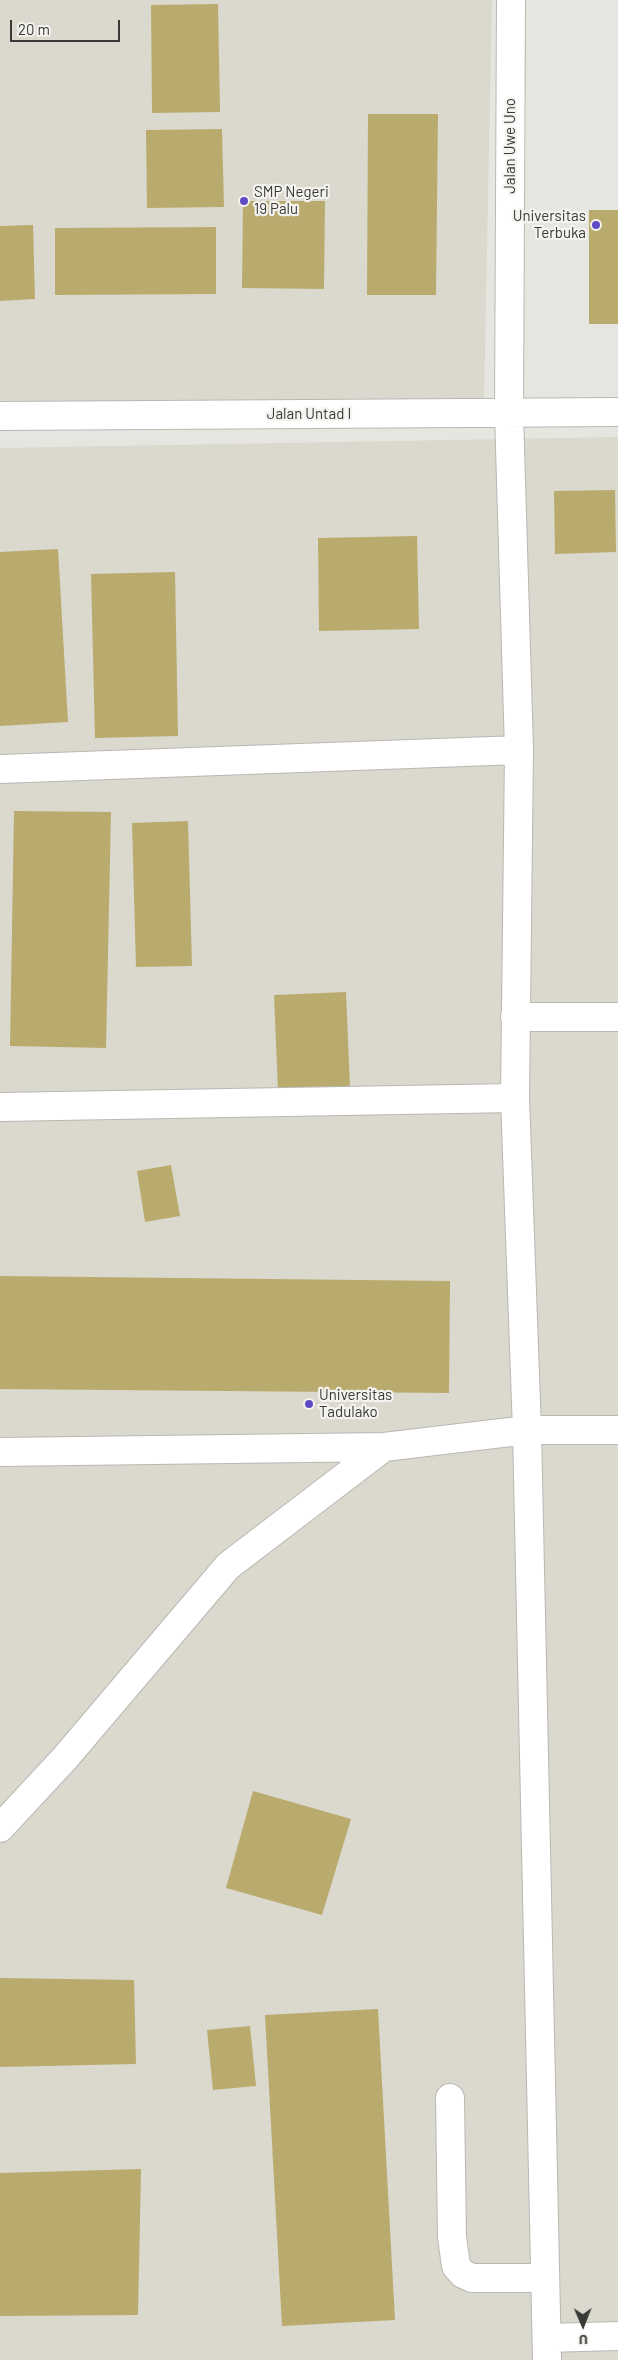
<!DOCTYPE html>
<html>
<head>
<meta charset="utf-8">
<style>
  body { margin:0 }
  #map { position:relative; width:618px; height:2360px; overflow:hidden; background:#e6e6e1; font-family:Barlow,sans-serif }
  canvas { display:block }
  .north { position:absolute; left:558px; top:2300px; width:50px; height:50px; -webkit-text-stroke:4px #f4f3ef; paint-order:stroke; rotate:179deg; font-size:14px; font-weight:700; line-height:20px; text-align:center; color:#393937 }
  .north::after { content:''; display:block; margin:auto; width:18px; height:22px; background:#393937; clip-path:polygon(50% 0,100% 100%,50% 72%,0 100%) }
  .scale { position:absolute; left:10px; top:20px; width:110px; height:22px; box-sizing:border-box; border:2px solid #393937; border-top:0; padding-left:6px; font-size:15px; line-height:18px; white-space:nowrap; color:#393937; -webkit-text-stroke:4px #f4f3ef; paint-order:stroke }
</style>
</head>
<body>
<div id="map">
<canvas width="618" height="2360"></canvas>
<div class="north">U</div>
<div class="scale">20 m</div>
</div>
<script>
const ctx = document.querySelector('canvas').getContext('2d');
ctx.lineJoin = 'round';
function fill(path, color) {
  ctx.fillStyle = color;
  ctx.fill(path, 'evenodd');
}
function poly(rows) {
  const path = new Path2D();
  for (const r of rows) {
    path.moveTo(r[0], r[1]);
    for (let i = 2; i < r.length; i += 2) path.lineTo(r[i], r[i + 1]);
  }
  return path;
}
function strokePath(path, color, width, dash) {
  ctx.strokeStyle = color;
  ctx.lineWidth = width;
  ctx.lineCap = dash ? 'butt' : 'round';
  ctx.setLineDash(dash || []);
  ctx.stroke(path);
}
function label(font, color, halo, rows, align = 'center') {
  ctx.font = font + ' Barlow,sans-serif';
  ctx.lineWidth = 4.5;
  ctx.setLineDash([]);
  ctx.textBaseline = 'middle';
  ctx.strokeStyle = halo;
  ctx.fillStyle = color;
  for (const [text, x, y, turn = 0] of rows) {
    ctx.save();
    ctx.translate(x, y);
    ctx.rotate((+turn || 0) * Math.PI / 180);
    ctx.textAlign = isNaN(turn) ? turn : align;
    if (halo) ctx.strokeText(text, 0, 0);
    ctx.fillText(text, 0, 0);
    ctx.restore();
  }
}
fill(poly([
  [0,0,492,0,484,402,0,402],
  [618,437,618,2360,0,2360,0,448]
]), '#dbd8ce');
fill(poly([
  [218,4,220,112,152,113,151,5],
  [368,114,438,114,436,295,367,295],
  [222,129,224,207,147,208,146,130],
  [243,201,325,201,324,289,242,288],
  [589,210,618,210,618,324,589,324],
  [33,225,35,299,0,301,0,226],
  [216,227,216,294,55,295,55,228],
  [615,490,616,552,555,554,554,491],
  [417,536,419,629,319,631,318,538],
  [58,549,68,722,0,726,0,552],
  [175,572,178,736,95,738,91,574],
  [14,811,111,812,106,1048,10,1046],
  [188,821,192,966,136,967,132,823],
  [346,992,350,1087,278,1090,274,995],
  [171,1165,180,1216,145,1222,137,1171],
  [0,1276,450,1281,449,1393,0,1389],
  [253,1791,351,1819,322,1915,226,1888],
  [0,1978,134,1980,136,2064,0,2067],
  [378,2009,395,2320,282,2326,265,2015],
  [250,2026,256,2086,213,2090,207,2030],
  [141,2169,138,2315,0,2316,0,2173]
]), '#b9ab6e');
const minor = poly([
  [511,0,509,413,519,750,515,1098,527,1430,547,2360],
  [0,416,618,412],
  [0,769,519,750],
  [515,1017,618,1017],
  [0,1107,515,1098],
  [0,1452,384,1447,527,1430,618,1430],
  [0,1828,65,1758,228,1566,384,1447],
  [450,2098,452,2237,456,2266,463,2274,472,2278,544,2278],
  [547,2338,618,2336]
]);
strokePath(minor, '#b9b8b4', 30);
strokePath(minor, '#fff', 28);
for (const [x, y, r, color] of [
  [244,201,5,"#5f4ac3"],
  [596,225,5,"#5f4ac3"],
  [309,1404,5,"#5f4ac3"]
]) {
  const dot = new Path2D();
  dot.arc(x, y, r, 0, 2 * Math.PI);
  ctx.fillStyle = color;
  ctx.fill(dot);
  strokePath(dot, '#f4f3ef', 2);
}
label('15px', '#393937', '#f4f3ef', [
  ["Jalan Uwe Uno",510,146,-90],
  ["Jalan Untad I",309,414]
]);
label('15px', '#393937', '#f4f3ef', [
  ["SMP Negeri",254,192],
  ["19 Palu",254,209],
  ["Universitas",586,216,"right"],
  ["Terbuka",586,233,"right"],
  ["Universitas",319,1395],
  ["Tadulako",319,1412]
], 'left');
</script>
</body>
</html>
